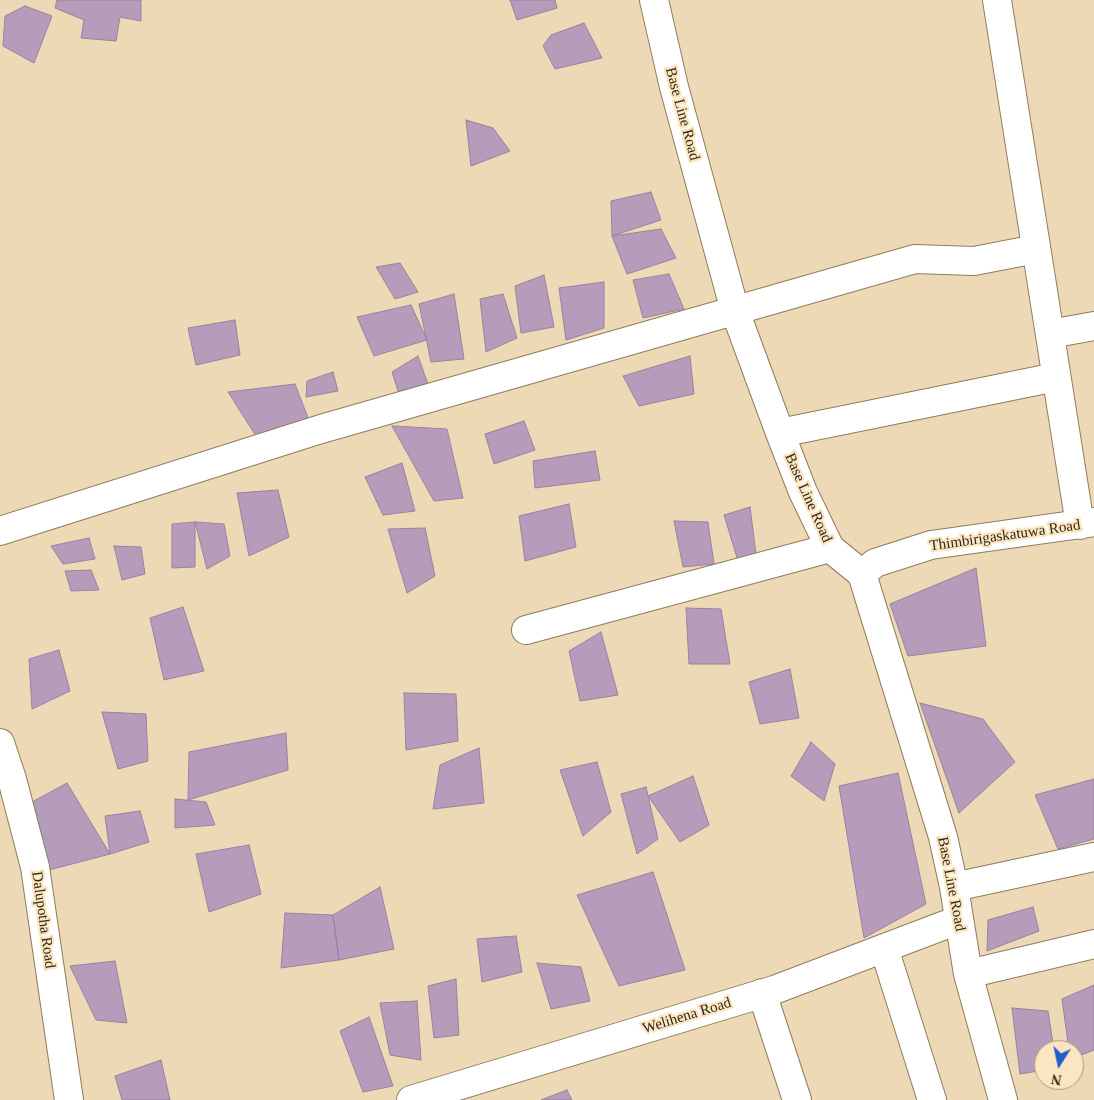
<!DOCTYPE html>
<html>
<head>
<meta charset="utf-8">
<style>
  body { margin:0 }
  #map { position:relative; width:1094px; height:1100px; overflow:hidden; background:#edd9b5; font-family:"Times New Roman",serif }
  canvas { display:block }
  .north { position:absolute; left:1034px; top:1040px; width:50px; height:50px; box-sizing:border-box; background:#fbe6c1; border:1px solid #a99a7e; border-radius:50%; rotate:190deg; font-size:14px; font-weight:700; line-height:20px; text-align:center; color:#2f281a }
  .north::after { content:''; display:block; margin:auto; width:18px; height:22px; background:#225cc9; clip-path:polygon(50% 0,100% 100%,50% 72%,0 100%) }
</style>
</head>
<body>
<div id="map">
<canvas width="1094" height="1100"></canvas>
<div class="north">N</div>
</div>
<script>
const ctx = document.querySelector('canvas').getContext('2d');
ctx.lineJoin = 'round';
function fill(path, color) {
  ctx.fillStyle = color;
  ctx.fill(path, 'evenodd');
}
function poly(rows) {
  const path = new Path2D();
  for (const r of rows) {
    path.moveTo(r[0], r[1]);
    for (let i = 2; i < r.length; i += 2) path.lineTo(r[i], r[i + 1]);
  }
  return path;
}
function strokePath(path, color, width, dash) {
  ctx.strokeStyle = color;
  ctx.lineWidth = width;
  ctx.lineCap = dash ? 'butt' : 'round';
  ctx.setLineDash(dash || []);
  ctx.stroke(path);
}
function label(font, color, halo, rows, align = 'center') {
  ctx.font = font + ' "Times New Roman",serif';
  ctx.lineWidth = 4.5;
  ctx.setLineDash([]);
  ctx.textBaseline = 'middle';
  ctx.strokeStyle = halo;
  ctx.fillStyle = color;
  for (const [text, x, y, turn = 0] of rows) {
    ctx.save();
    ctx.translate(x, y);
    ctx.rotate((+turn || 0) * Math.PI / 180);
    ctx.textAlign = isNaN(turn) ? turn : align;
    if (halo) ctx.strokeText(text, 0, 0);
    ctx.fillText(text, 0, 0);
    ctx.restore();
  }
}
const building = poly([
  [57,0,141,0,141,21,120,17,116,41,81,38,84,20,55,8,57,0],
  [510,0,555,0,557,8,517,20,510,0],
  [25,6,52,16,34,63,3,46,5,16,25,6],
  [584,23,602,58,555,69,543,46,551,35,584,23],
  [466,120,493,128,510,151,471,166,466,120],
  [651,192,661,220,612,236,611,201,651,192],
  [661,229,676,258,627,274,612,236,661,229],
  [400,263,418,292,395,299,376,267,400,263],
  [669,274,684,309,643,318,633,280,669,274],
  [544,275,554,327,521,333,515,286,544,275],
  [604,282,604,328,566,340,559,288,604,282],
  [454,294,464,359,431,362,419,304,454,294],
  [503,294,517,338,486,352,480,299,503,294],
  [411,305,427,340,374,356,357,317,411,305],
  [235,320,240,355,196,365,188,328,235,320],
  [418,356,429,387,400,397,392,372,418,356],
  [690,356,694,394,639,406,623,376,690,356],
  [333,372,338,391,306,397,307,381,333,372],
  [295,384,310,423,256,436,228,392,295,384],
  [524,421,535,450,494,464,485,434,524,421],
  [392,426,447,429,463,498,434,501,392,426],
  [595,451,600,480,535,488,533,461,595,451],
  [402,463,415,511,383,515,365,477,402,463],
  [278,490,289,537,249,556,237,493,278,490],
  [569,504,576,547,525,561,519,516,569,504],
  [750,507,756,554,738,561,724,515,750,507],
  [674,521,708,522,714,564,683,567,674,521],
  [195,522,224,524,230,556,207,569,195,522],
  [195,522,195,567,172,568,172,524,195,522],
  [425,528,435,576,407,593,388,529,425,528],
  [89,538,95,559,63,564,51,546,89,538],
  [114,546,141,547,145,574,122,580,114,546],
  [976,568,986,646,908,656,890,604,976,568],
  [91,570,99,590,71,591,65,571,91,570],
  [183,607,204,671,164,680,150,618,183,607],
  [686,608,721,609,730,664,689,664,686,608],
  [601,632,618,695,580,701,569,651,601,632],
  [59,650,70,691,32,709,29,659,59,650],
  [790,669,799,718,760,724,749,682,790,669],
  [404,693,456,694,458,741,406,750,404,693],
  [920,703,983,719,1015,762,959,813,920,703],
  [102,712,146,714,148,761,118,769,102,712],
  [286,733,288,770,188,800,189,752,286,733],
  [811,742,835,764,824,801,791,776,811,742],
  [479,748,484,803,433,809,440,765,479,748],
  [597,762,611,812,583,836,560,770,597,762],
  [898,773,926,904,864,938,839,786,898,773],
  [693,776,709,825,680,842,648,796,693,776],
  [1094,779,1094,839,1058,849,1035,795,1094,779],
  [67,783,110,854,49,870,32,802,67,783],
  [646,787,658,839,637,854,621,794,646,787],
  [175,799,206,802,215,825,175,828,175,799],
  [140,811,149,842,110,854,105,816,140,811],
  [249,845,261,894,209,912,196,854,249,845],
  [653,872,685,970,619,986,577,895,653,872],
  [380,887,394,949,339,960,333,915,380,887],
  [1033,907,1039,931,987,951,988,920,1033,907],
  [285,913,333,915,339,960,281,968,285,913],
  [516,936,522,972,482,982,477,939,516,936],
  [115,961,127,1023,96,1020,70,966,115,961],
  [537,963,581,967,590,1001,551,1009,537,963],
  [456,979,459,1035,434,1038,428,986,456,979],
  [1094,985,1094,1050,1074,1058,1074,1050,1069,1050,1062,999,1094,985],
  [417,1001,421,1060,390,1055,380,1003,417,1001],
  [1012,1008,1048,1011,1054,1050,1044,1050,1044,1070,1020,1074,1012,1008],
  [369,1017,393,1086,363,1092,340,1031,369,1017],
  [161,1060,170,1100,122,1100,115,1076,161,1060],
  [567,1090,572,1100,541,1100,567,1090]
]);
fill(building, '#b69cbb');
strokePath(building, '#9b819f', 1);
const minor = poly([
  [654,0,674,87,735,311,780,433,803,492,830,548,862,574,943,837,954,887,968,974,1003,1100],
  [997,0,1080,525],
  [1050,334,1094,326],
  [780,433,1056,377],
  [0,531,321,429,915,259,974,261,1036,249],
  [862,574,875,563,931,545,1094,522],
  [526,630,830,548],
  [0,743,12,779,35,867,69,1100],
  [954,887,1094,857],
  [884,948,932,1100],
  [968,974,1094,944],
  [762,993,797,1100],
  [411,1100,774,990,958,920]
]);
strokePath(minor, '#8f7c5b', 30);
strokePath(minor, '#fff', 28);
label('15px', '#2f281a', '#fbe6c1', [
  ["Base Line Road",682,114,75],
  ["Base Line Road",808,498,66],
  ["Thimbirigaskatuwa Road",1005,536,-8],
  ["Base Line Road",951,884,79],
  ["Dalupotha Road",43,920,82],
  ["Welihena Road",687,1016,-17]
]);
</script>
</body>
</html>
